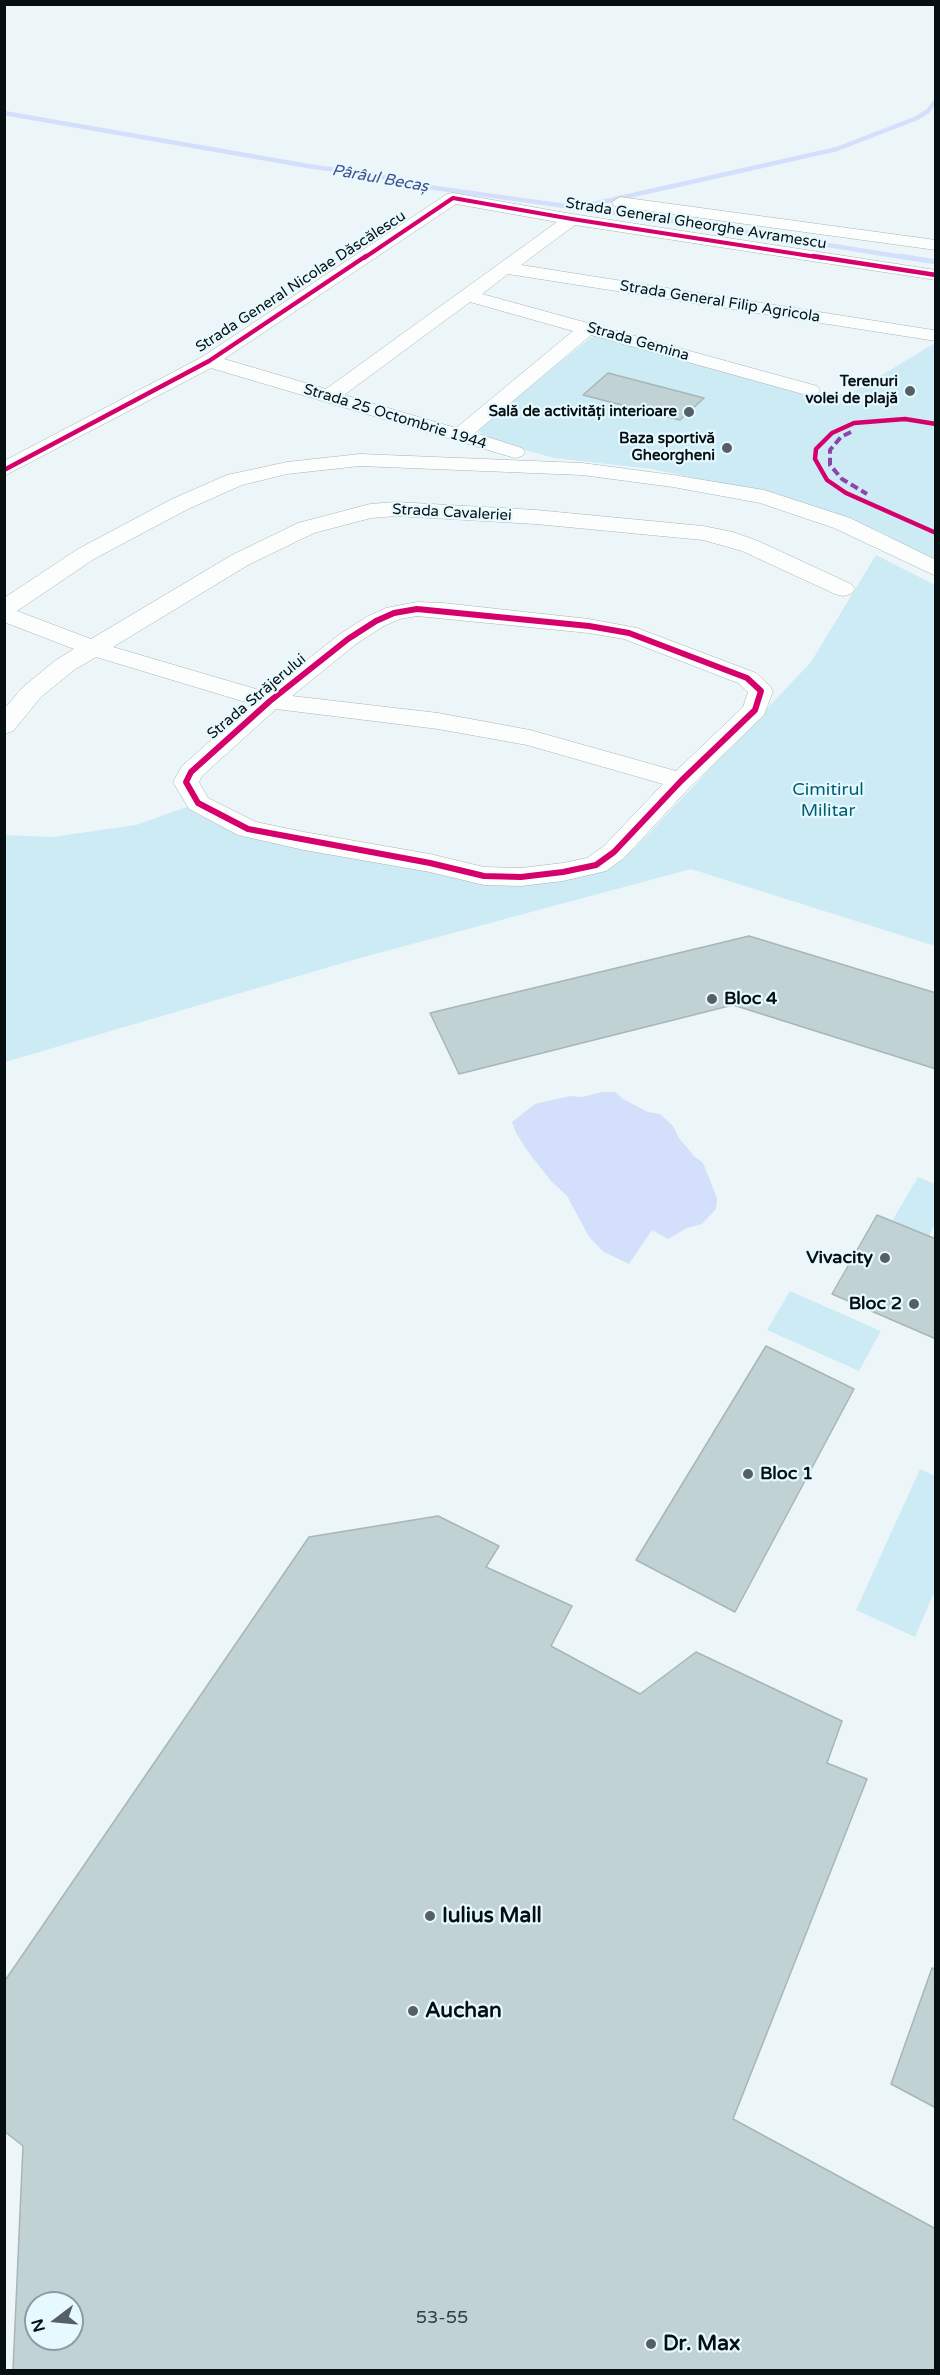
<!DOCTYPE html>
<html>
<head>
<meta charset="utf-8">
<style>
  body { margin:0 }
  #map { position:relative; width:940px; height:2375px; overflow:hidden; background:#ecf6f9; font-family:"Varela Round",sans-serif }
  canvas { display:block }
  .frame { position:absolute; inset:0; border:6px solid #061013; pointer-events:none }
  .north { position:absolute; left:24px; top:2291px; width:60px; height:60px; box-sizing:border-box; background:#e6f9ff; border:2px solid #8c9ca1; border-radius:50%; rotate:254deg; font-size:16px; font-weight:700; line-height:24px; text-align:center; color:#061013 }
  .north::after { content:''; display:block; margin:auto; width:21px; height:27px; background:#566064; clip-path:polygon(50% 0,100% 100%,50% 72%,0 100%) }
</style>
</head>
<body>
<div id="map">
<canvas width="940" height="2375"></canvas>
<div class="frame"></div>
<div class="north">N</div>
</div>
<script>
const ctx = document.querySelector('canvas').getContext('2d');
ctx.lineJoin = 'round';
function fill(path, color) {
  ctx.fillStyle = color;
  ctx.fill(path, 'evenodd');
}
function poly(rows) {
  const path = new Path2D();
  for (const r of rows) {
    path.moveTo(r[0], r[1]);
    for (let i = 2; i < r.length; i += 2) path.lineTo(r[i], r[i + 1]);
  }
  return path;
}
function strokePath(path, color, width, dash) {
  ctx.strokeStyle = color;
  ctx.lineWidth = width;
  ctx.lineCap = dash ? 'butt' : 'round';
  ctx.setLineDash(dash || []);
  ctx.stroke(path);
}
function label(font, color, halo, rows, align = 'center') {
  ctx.font = font + ' "Varela Round",sans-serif';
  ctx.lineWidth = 4.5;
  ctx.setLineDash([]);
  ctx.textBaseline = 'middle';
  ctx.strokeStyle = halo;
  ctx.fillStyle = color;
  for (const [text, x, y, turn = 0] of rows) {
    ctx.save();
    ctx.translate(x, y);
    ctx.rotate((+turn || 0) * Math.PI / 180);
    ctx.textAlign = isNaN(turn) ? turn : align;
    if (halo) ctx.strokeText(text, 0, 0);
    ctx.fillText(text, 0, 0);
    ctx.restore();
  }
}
fill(poly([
  [594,335,810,396,852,393,935,343,935,561,877,530,769,494,652,469,554,458,485,439,478,429],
  [876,555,935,585,935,946,691,869,360,958,5,1062,5,835,52,837,136,825,198,803,248,829,484,876,596,865,621,844,634,849,811,662],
  [918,1177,935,1184,935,1224,929,1236,892,1221],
  [790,1291,881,1331,859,1371,767,1330],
  [920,1469,935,1476,936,1588,915,1637,856,1610]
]), '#cdebf5');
fill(poly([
  [602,1092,615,1092,623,1099,648,1112,660,1114,673,1126,679,1138,694,1156,703,1163,717,1198,716,1209,702,1224,687,1228,668,1239,652,1230,629,1264,604,1252,589,1237,567,1196,551,1181,529,1153,516,1133,512,1122,535,1104,570,1096,582,1097]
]), '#d4dffc');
strokePath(poly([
  [4,113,314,167,369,174,435,188,710,226,908,258],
  [580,207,837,149,917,118,928,111,936,100]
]), '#d4dffc', 4.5);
strokePath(poly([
  [899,256,936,262]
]), '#d4dffc', 5);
const building = poly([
  [608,373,704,398,680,420,583,395,608,373],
  [749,936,936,993,936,1069,733,1005,459,1074,430,1013,749,936],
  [877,1215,936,1239,936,1339,832,1294,877,1215],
  [766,1346,854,1389,735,1612,636,1560,766,1346],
  [438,1516,499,1546,486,1567,572,1606,551,1646,640,1694,696,1652,842,1721,827,1763,867,1779,733,2119,936,2229,936,2370,13,2370,23,2146,4,2131,4,1982,309,1537,438,1516],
  [36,2303,72,2303,72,2339,36,2339,36,2303],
  [932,1968,936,1969,936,2108,891,2084,932,1968]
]);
fill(building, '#c0d2d3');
strokePath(building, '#aab5b6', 1.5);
const minor = poly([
  [453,193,572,214,936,270,936,280,575,225,521,265,933,330,936,331,936,341,508,274,482,294,817,386,820,390,817,394,810,396,591,335,475,433,522,448,525,452,522,456,515,458,211,368,4,476,4,461,202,357,447,194,453,193],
  [456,204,557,222,326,389,224,359,456,204],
  [470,302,573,331,456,428,344,395,470,302],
  [620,197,936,240,936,250,614,206,612,202,620,197],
  [360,454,582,463,673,475,764,490,850,518,936,560,936,576,834,528,760,503,673,487,582,475,360,466,287,474,242,485,188,509,94,559,17,611,91,639,232,555,298,523,370,504,396,502,536,510,703,526,733,532,758,541,851,584,855,589,851,594,843,596,835,594,742,551,703,540,536,524,396,516,371,518,314,533,248,565,113,647,266,692,340,634,368,616,386,608,417,602,443,603,589,619,637,628,756,673,770,686,773,691,764,715,690,787,624,858,606,871,563,881,521,886,484,885,430,872,304,850,238,835,189,809,173,782,182,766,252,704,96,657,74,670,41,697,13,731,4,734,4,709,23,687,56,660,74,649,4,622,4,598,78,549,172,499,227,475,287,462,360,454],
  [417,616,589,633,624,639,738,683,748,692,743,707,676,771,530,730,438,713,292,696,356,644,384,626,400,619,417,616],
  [276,709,438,729,527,745,663,784,604,846,587,858,563,863,521,868,484,867,430,854,304,832,256,822,208,798,199,782,202,776,276,709]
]);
strokePath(minor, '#a9b3b6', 1);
fill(minor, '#fcfefe');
strokePath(poly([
  [851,432,841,437,830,450,830,465,842,479,867,494]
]), '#8e44ad', 4, [8, 4]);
strokePath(poly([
  [364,258,453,198,572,219,823,258]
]), '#d6006c', 4);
strokePath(poly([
  [813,256,936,275],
  [936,424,905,419,854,423,832,433,816,449,815,459,827,480,846,493,936,533],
  [4,470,209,361,366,256]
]), '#d6006c', 4.5);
strokePath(poly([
  [417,609,589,626,629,633,747,678,761,691,755,710,681,781,614,852,596,865,563,872,521,877,484,876,430,863,248,829,198,803,186,782,191,772,270,701,348,639,376,621,394,613,417,609]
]), '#d6006c', 6);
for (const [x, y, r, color] of [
  [910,391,6,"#566064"],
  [689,412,6,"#566064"],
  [727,448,6,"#566064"],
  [712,999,6,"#566064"],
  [885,1258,6,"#566064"],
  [914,1304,6,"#566064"],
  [748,1474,6,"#566064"],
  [430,1916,6,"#566064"],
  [413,2011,6,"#566064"],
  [651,2344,6,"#566064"]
]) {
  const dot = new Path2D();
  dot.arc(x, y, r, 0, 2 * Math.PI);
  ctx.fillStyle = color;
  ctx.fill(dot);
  strokePath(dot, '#e6f9ff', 2);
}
label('15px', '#061013', '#e6f9ff', [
  ["Strada General Gheorghe Avramescu",696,224,9],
  ["Strada General Nicolae Dăscălescu",301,282,-33],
  ["Strada General Filip Agricola",720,302,9],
  ["Strada Gemina",638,342,16],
  ["Strada 25 Octombrie 1944",395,417,17],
  ["Strada Cavaleriei",452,513,3],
  ["Strada Străjerului",257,697,-40]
]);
label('bold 15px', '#061013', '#e6f9ff', [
  ["Terenuri",898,382],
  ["volei de plajă",898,399],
  ["Sală de activități interioare",677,412],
  ["Baza sportivă",715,439],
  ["Gheorgheni",715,456]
], 'right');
label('italic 16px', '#414e8b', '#e6f9ff', [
  ["Pârâul Becaș",380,179,10]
]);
label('18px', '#005e72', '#e6f9ff', [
  ["Cimitirul",828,790],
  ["Militar",828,811]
]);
label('bold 18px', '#061013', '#e6f9ff', [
  ["Bloc 4",724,999],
  ["Vivacity",873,1258,"right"],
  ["Bloc 2",902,1304,"right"],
  ["Bloc 1",760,1474]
], 'left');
label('18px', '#344043', null, [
  ["53-55",442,2318]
]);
label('bold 21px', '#061013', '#e6f9ff', [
  ["Iulius Mall",442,1916],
  ["Auchan",425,2011],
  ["Dr. Max",663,2344]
], 'left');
</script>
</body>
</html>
